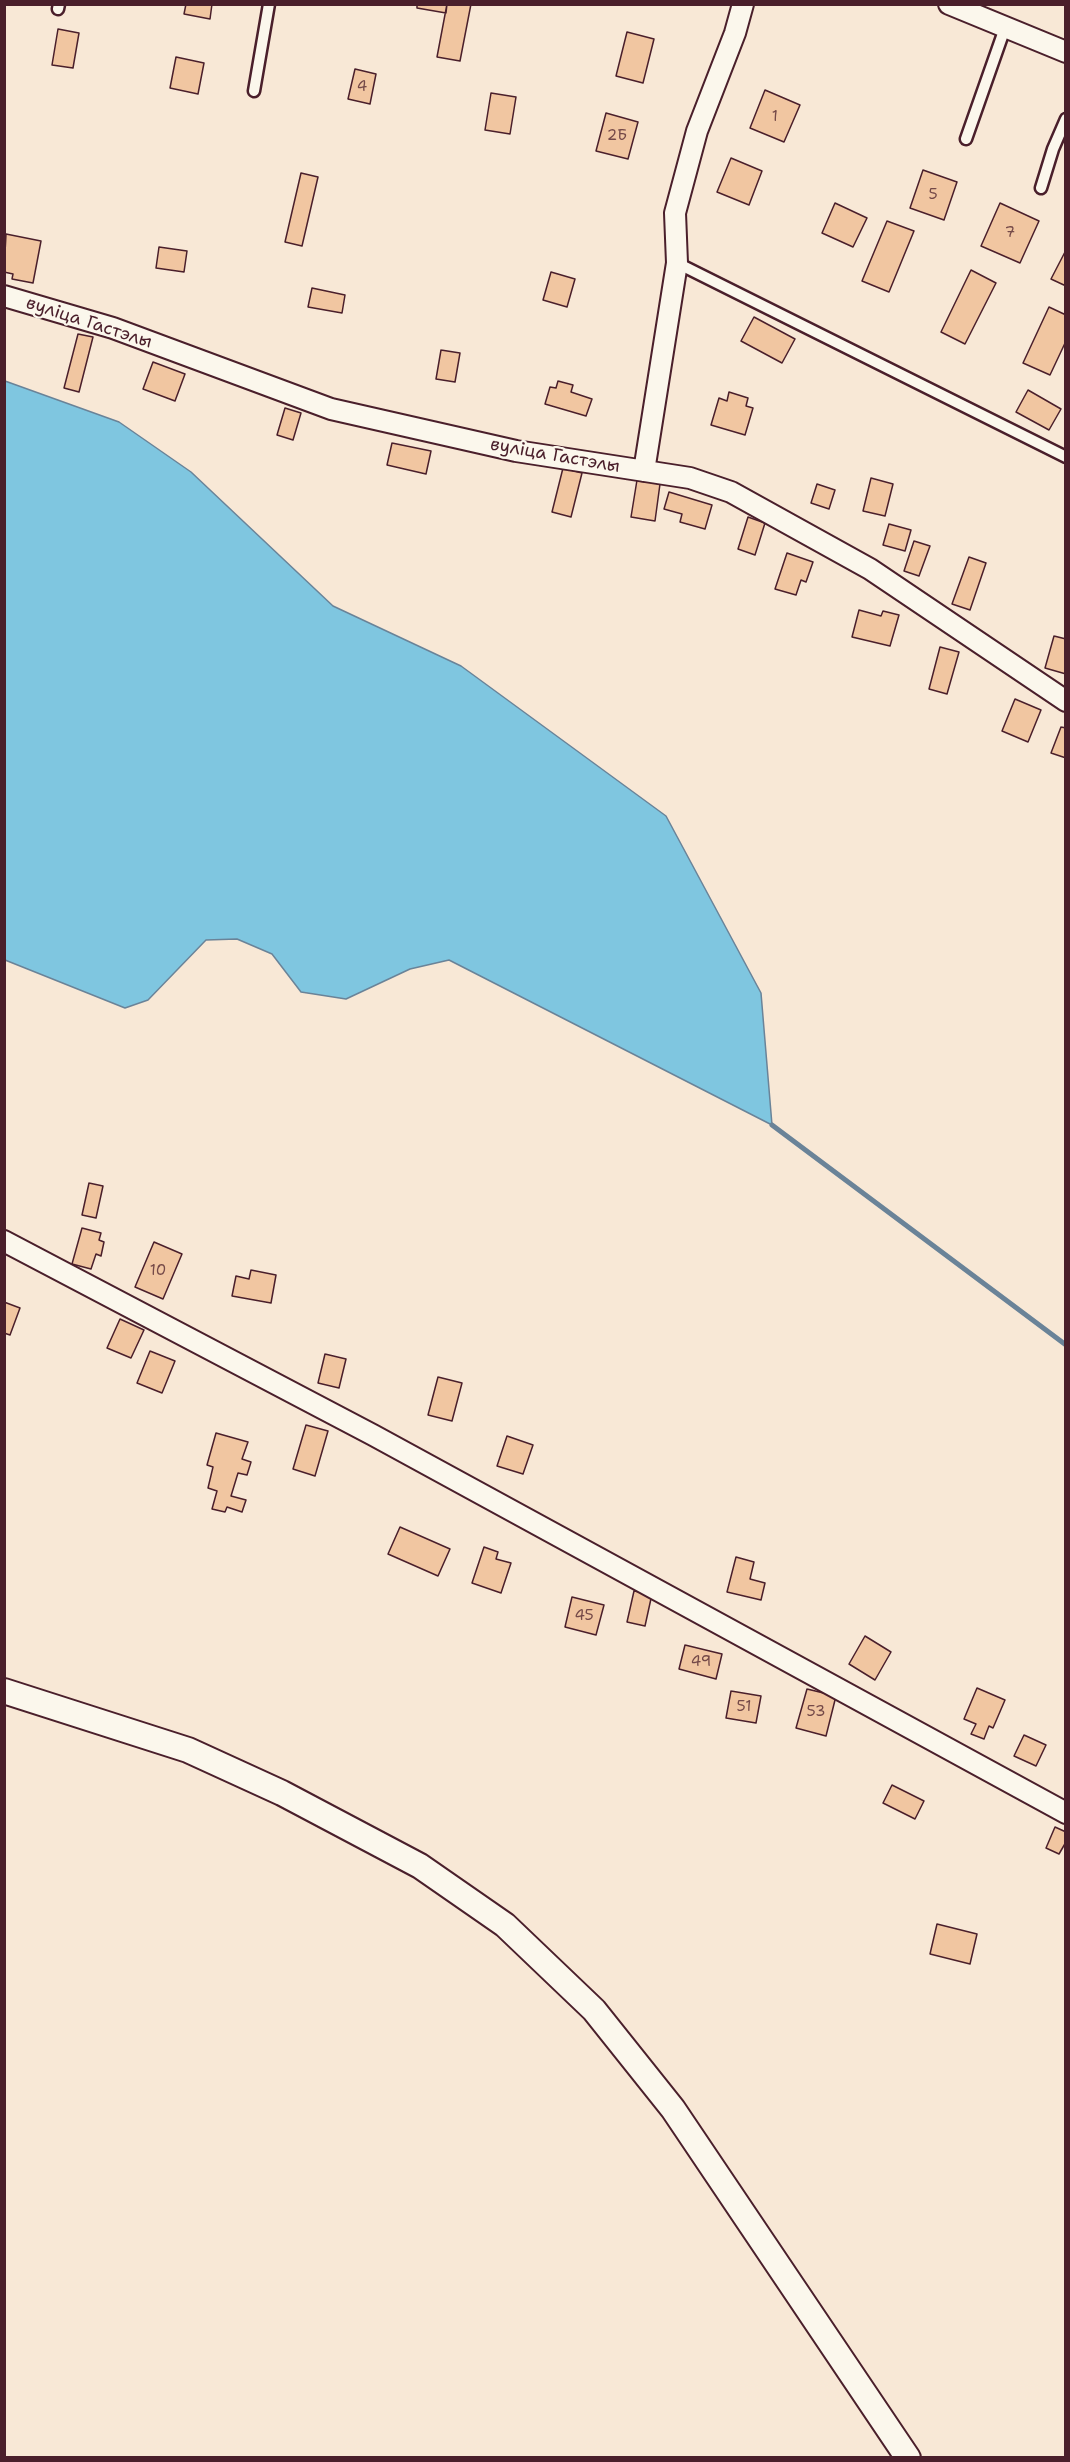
<!DOCTYPE html>
<html>
<head>
<meta charset="utf-8">
<style>
  body { margin:0 }
  #map { position:relative; width:1070px; height:2462px; overflow:hidden; background:#f8e8d6; font-family:"Shantell Sans",sans-serif }
  canvas { display:block }
  .frame { position:absolute; inset:0; border:6px solid #4a1f2b; pointer-events:none }
</style>
</head>
<body>
<div id="map">
<canvas width="1070" height="2462"></canvas>
<div class="frame"></div>
</div>
<script>
const ctx = document.querySelector('canvas').getContext('2d');
ctx.lineJoin = 'round';
function fill(path, color) {
  ctx.fillStyle = color;
  ctx.fill(path, 'evenodd');
}
function poly(rows) {
  const path = new Path2D();
  for (const r of rows) {
    path.moveTo(r[0], r[1]);
    for (let i = 2; i < r.length; i += 2) path.lineTo(r[i], r[i + 1]);
  }
  return path;
}
function strokePath(path, color, width, dash) {
  ctx.strokeStyle = color;
  ctx.lineWidth = width;
  ctx.lineCap = dash ? 'butt' : 'round';
  ctx.setLineDash(dash || []);
  ctx.stroke(path);
}
function label(font, color, halo, rows, align = 'center') {
  ctx.font = font + ' "Shantell Sans",sans-serif';
  ctx.lineWidth = 4.5;
  ctx.setLineDash([]);
  ctx.textBaseline = 'middle';
  ctx.strokeStyle = halo;
  ctx.fillStyle = color;
  for (const [text, x, y, turn = 0] of rows) {
    ctx.save();
    ctx.translate(x, y);
    ctx.rotate((+turn || 0) * Math.PI / 180);
    ctx.textAlign = isNaN(turn) ? turn : align;
    if (halo) ctx.strokeText(text, 0, 0);
    ctx.fillText(text, 0, 0);
    ctx.restore();
  }
}
const water = poly([
  [5,381,119,422,191,472,333,606,461,666,666,816,761,993,772,1125,449,960,410,969,346,999,301,992,272,954,237,939,206,940,148,1000,125,1008,5,960,5,381]
]);
fill(water, '#7fc6e0');
strokePath(water, '#6a8398', 1.5);
strokePath(poly([
  [772,1125,1066,1345]
]), '#6a8398', 5);
const building = poly([
  [186,4,212,4,210,19,184,14,186,4],
  [417,4,447,4,446,13,417,8,417,4],
  [447,4,471,4,460,61,437,57,447,4],
  [58,29,79,33,73,68,52,65,58,29],
  [627,32,654,39,643,83,616,76,627,32],
  [176,57,204,63,198,94,170,88,176,57],
  [355,69,376,74,370,104,348,99,355,69],
  [765,90,800,105,784,142,750,128,765,90],
  [491,93,516,97,510,134,485,130,491,93],
  [606,113,638,122,628,159,596,151,606,113],
  [731,158,762,171,749,205,717,192,731,158],
  [923,170,957,182,944,220,910,208,923,170],
  [301,173,318,177,302,246,285,242,301,173],
  [835,203,867,218,853,247,822,233,835,203],
  [1000,203,1039,221,1020,263,981,246,1000,203],
  [887,221,914,231,889,292,862,281,887,221],
  [6,234,41,241,33,283,12,279,13,274,4,272,6,234],
  [159,247,187,251,184,272,156,268,159,247],
  [1066,250,1066,286,1051,279,1066,250],
  [971,270,996,283,965,344,941,332,971,270],
  [551,272,575,279,567,307,543,300,551,272],
  [312,288,345,295,342,313,308,307,312,288],
  [1049,307,1066,315,1066,341,1050,375,1023,363,1049,307],
  [754,317,795,339,782,363,741,341,754,317],
  [78,334,93,337,79,392,64,388,78,334],
  [441,350,460,353,455,382,436,379,441,350],
  [153,362,185,374,175,401,143,389,153,362],
  [558,381,573,385,571,392,592,399,586,416,545,404,550,387,556,388,558,381],
  [1028,390,1061,409,1049,430,1016,412,1028,390],
  [729,392,748,398,746,406,753,408,745,435,711,425,719,398,727,401,729,392],
  [285,408,301,413,293,440,277,435,285,408],
  [392,443,431,451,426,474,387,465,392,443],
  [563,468,582,473,571,517,552,512,563,468],
  [871,478,893,484,885,516,863,511,871,478],
  [637,480,660,484,655,521,631,517,637,480],
  [817,484,835,490,829,509,811,503,817,484],
  [669,492,712,505,705,529,680,522,682,514,664,509,669,492],
  [748,517,765,523,755,555,738,549,748,517],
  [889,524,911,530,905,551,883,545,889,524],
  [914,541,930,546,919,576,904,571,914,541],
  [787,553,813,562,806,582,801,580,796,595,775,589,787,553],
  [969,557,986,563,970,610,952,604,969,557],
  [859,610,881,616,883,611,899,615,890,646,852,637,859,610],
  [1054,636,1066,639,1066,674,1045,668,1054,636],
  [940,647,959,652,947,694,929,689,940,647],
  [1015,699,1041,710,1028,742,1002,731,1015,699],
  [1061,727,1066,728,1066,758,1051,753,1061,727],
  [89,1183,103,1186,96,1218,82,1215,89,1183],
  [82,1228,101,1233,99,1240,104,1242,101,1256,96,1254,91,1269,72,1264,82,1228],
  [154,1242,182,1254,163,1299,135,1287,154,1242],
  [251,1270,276,1275,271,1303,232,1296,236,1276,249,1279,251,1270],
  [4,1302,20,1308,10,1335,4,1333,4,1302],
  [120,1319,144,1330,131,1358,107,1348,120,1319],
  [150,1351,175,1361,162,1393,137,1383,150,1351],
  [325,1354,346,1359,339,1388,318,1383,325,1354],
  [438,1377,462,1383,452,1421,428,1415,438,1377],
  [306,1425,328,1431,315,1476,293,1469,306,1425],
  [216,1433,248,1442,242,1459,251,1462,247,1475,238,1473,231,1496,246,1500,242,1512,227,1507,225,1512,212,1509,217,1491,208,1488,213,1467,207,1465,216,1433],
  [507,1436,533,1445,523,1474,497,1466,507,1436],
  [400,1527,450,1549,438,1576,388,1554,400,1527],
  [484,1547,498,1552,496,1559,511,1563,501,1593,472,1583,484,1547],
  [736,1557,754,1562,750,1579,765,1583,761,1600,727,1592,736,1557],
  [634,1591,652,1594,645,1626,627,1622,634,1591],
  [572,1597,604,1605,596,1635,565,1627,572,1597],
  [865,1636,891,1652,875,1680,849,1664,865,1636],
  [685,1645,722,1654,716,1679,679,1669,685,1645],
  [977,1688,1005,1700,993,1728,989,1726,984,1739,971,1734,976,1724,964,1719,977,1688],
  [807,1689,836,1696,826,1736,796,1728,807,1689],
  [731,1691,761,1696,756,1723,726,1718,731,1691],
  [1024,1735,1046,1745,1036,1766,1014,1756,1024,1735],
  [892,1785,924,1801,915,1819,883,1803,892,1785],
  [1055,1827,1066,1832,1066,1842,1059,1854,1046,1848,1055,1827],
  [937,1924,977,1934,970,1964,930,1954,937,1924]
]);
fill(building, '#f1c6a1');
strokePath(building, '#4a1f2b', 1.5);
const service = poly([
  [58,9,59,4],
  [254,91,269,4],
  [966,139,1005,28],
  [1041,188,1053,149,1066,119],
  [677,263,1066,457]
]);
const minor = poly([
  [949,4,1066,52],
  [4,296,113,328,331,409,516,451,690,478,731,492,870,569,1066,701],
  [644,471,677,263,675,213,697,131,735,33,743,4],
  [4,1241,373,1435,1066,1813]
]);
const tertiary = poly([
  [4,1691,188,1750,282,1793,420,1866,505,1925,594,2010,673,2109,908,2458]
]);
strokePath(service, '#4a1f2b', 15);
strokePath(minor, '#4a1f2b', 24);
strokePath(tertiary, '#4a1f2b', 28);
strokePath(service, '#fbf7ec', 10);
strokePath(minor, '#fbf7ec', 20);
strokePath(tertiary, '#fbf7ec', 24);
label('15px', '#744948', null, [
  ["4",362,87],
  ["1",775,117],
  ["2Б",617,136],
  ["5",933,195],
  ["7",1010,233],
  ["10",158,1271],
  ["45",584,1616],
  ["49",701,1662],
  ["51",744,1707],
  ["53",816,1712]
]);
label('18px', '#4a1f2b', '#fbf7ec', [
  ["вуліца Гастэлы",89,323,18],
  ["вуліца Гастэлы",555,456,10]
]);
</script>
</body>
</html>
